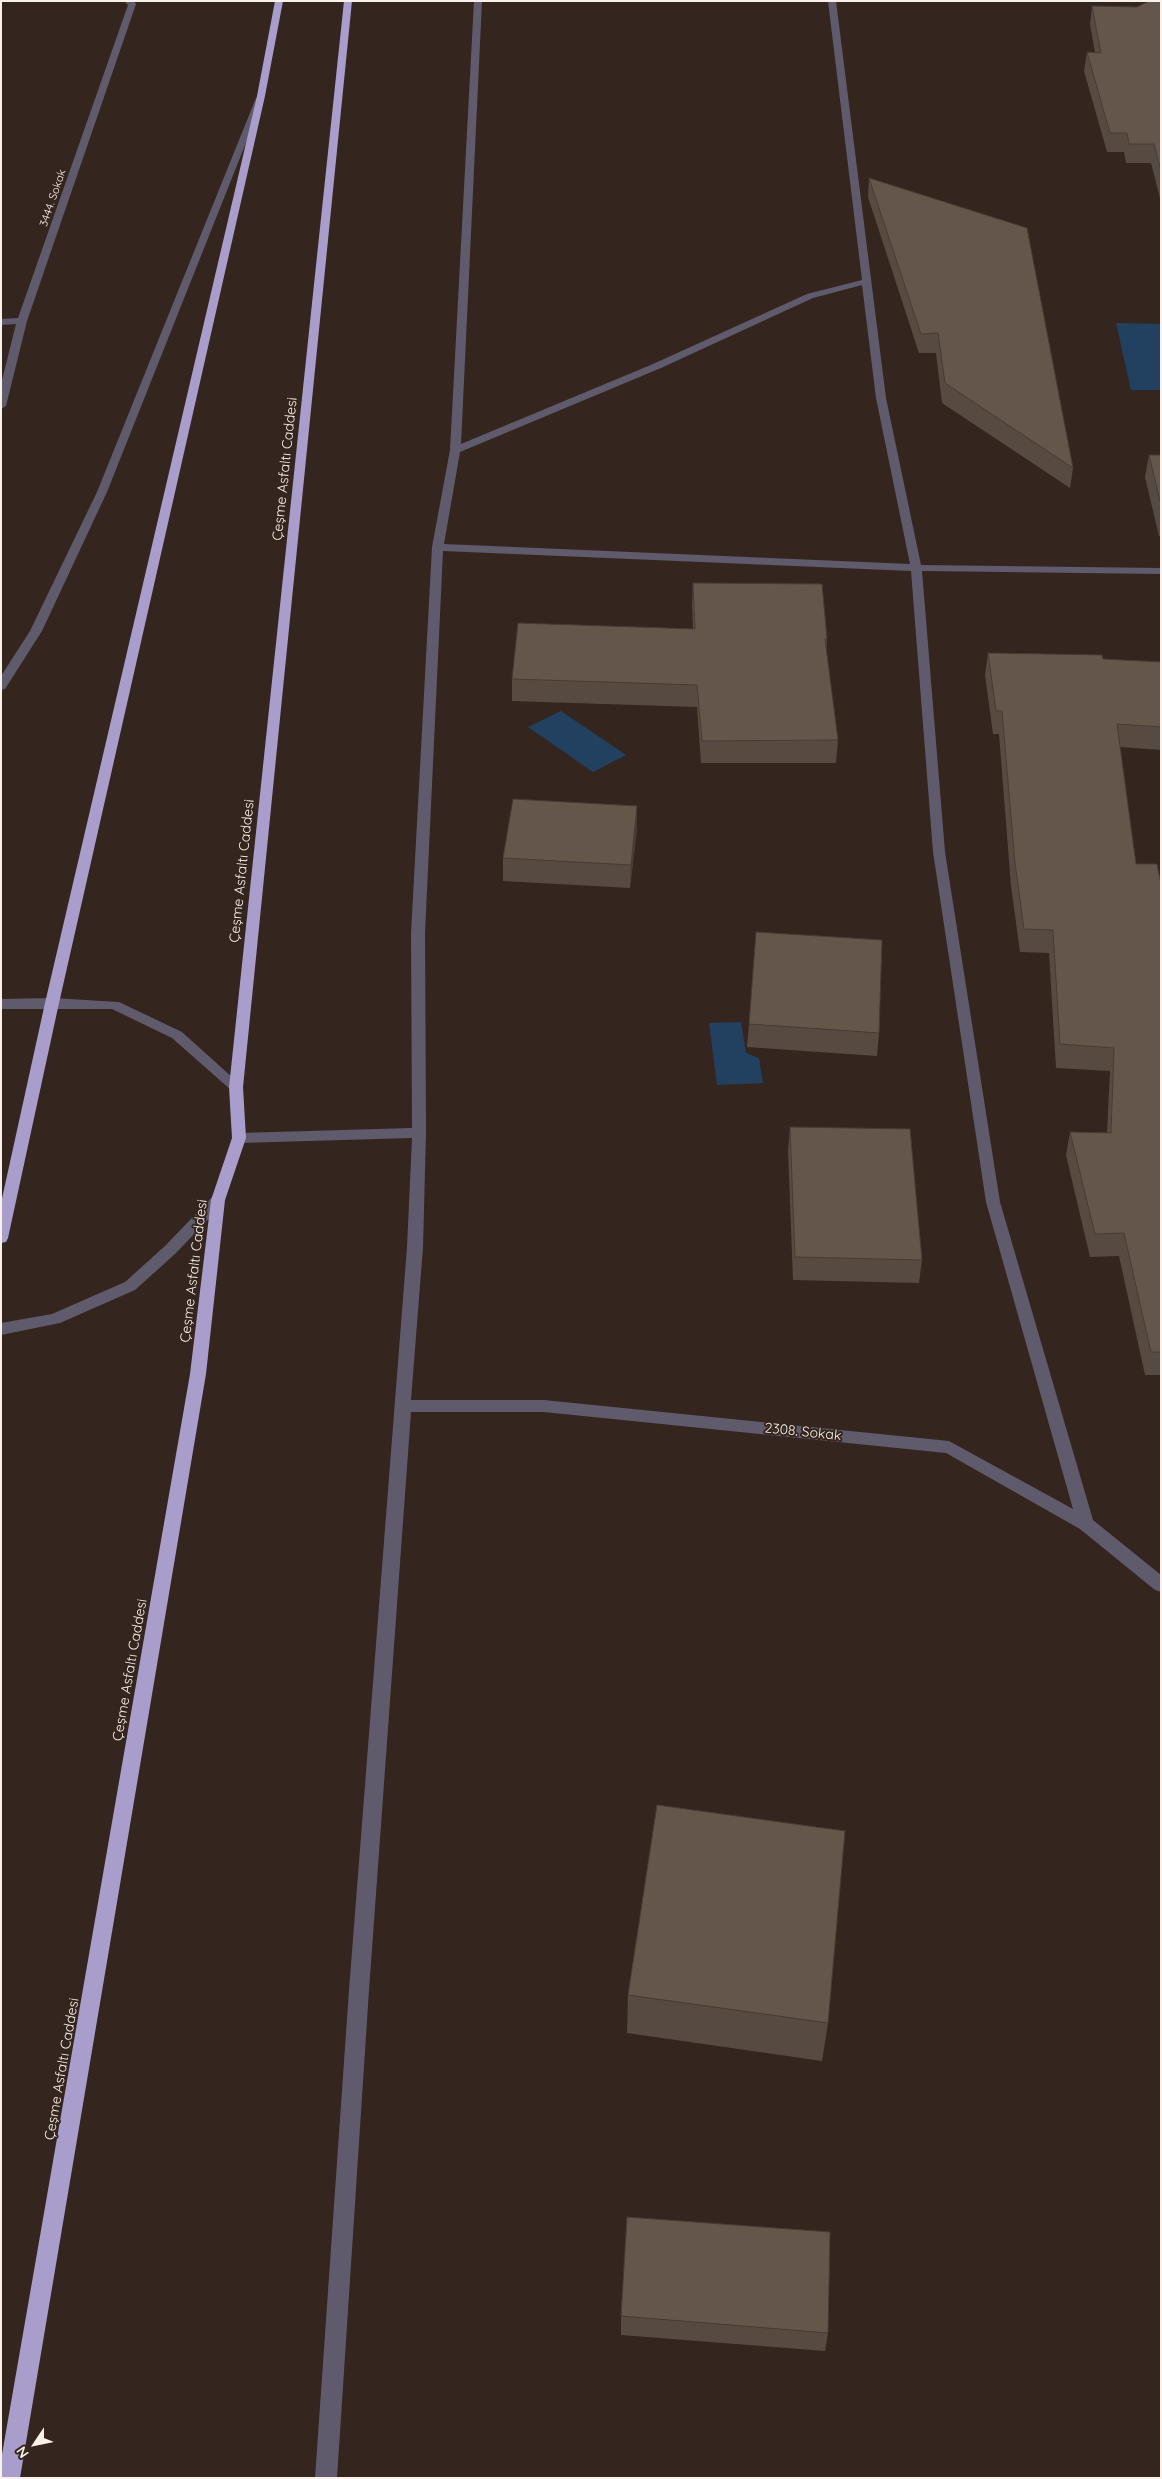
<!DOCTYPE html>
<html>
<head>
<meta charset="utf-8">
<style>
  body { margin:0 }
  #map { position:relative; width:1162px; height:2479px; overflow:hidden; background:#34261e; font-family:Quicksand,sans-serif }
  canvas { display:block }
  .frame { position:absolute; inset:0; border:2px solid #faf1eb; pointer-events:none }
  .north { position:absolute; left:10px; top:2419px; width:50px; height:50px; -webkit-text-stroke:4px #34261e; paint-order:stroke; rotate:236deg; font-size:14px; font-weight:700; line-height:20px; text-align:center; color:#faf1eb }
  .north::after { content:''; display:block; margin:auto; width:18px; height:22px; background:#faf1eb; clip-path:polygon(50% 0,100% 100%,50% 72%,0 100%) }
</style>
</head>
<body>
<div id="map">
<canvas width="1162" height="2479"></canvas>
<div class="frame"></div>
<div class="north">N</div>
</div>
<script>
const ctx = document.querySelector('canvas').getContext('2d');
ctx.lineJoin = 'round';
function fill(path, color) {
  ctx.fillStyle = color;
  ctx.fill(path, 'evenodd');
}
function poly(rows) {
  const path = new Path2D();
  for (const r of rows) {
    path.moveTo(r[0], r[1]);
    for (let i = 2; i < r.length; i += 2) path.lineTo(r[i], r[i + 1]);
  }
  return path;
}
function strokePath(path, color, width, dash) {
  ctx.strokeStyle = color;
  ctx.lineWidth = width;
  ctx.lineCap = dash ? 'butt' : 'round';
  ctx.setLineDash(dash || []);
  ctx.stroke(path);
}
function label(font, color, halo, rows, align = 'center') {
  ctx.font = font + ' Quicksand,sans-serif';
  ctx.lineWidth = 4;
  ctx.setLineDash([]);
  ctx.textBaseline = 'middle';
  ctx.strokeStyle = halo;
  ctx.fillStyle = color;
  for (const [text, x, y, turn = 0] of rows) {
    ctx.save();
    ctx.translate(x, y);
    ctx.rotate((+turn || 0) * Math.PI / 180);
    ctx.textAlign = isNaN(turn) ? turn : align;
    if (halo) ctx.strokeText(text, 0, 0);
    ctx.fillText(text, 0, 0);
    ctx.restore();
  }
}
fill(poly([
  [1116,323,1161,324,1161,390,1131,390],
  [561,711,626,755,593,772,528,727],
  [741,1022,746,1053,759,1058,763,1083,717,1085,709,1023]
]), '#224160');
fill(poly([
  [124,1,134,1,136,4,27,321,6,406,1,409,1,384,16,324,1,325,1,319,18,318,128,5,124,1],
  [474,1,482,1,461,444,653,364,807,294,862,280,828,1,836,1,886,398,921,565,1161,568,1161,574,922,571,945,852,1000,1202,1093,1520,1161,1575,1161,1592,1155,1590,1080,1529,946,1453,544,1412,411,1412,369,1990,337,2478,315,2478,349,1990,407,1247,412,1138,239,1143,232,1138,239,1133,412,1128,411,933,432,547,450,450,474,1],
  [862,285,876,398,910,564,444,544,460,452,661,368,813,298,862,285],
  [443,551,911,571,933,852,986,1202,1073,1509,949,1441,544,1400,411,1400,423,1247,426,1133,425,933,443,551],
  [256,98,263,100,107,492,42,631,5,689,1,690,1,676,30,631,97,492,256,98],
  [52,998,119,1002,182,1032,243,1087,236,1092,231,1090,172,1038,112,1009,1,1009,1,999,52,998],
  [218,1195,223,1196,225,1200,223,1204,175,1254,135,1290,60,1323,1,1335,1,1323,52,1314,125,1282,165,1246,213,1196,218,1195]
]), '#5f5b6d');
fill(poly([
  [275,1,283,1,265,96,59,1003,8,1238,6,1242,1,1243,1,1203,45,1003,257,96,275,1],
  [344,1,352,1,243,1087,246,1138,225,1200,206,1374,20,2478,1,2478,1,2460,190,1374,211,1200,232,1138,229,1087,344,1]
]), '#a99dcb');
fill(poly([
  [1161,1,1161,202,1151,163,1126,163,1124,152,1107,152,1084,71,1087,52,1095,53,1090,24,1092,6,1137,7],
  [869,178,1073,468,1070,488,942,403,936,353,919,353,868,197],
  [1149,455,1161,455,1161,536,1159,536,1145,477],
  [693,583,827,639,826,651,838,740,836,763,701,763,697,707,512,701,512,679,693,629,692,605],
  [988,653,1161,662,1161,750,1120,747,1136,864,1161,884,1161,1375,1145,1375,1119,1256,1090,1257,1066,1155,1070,1132,1107,1133,1110,1071,1056,1068,1049,953,1020,952,1011,886,999,734,993,734,985,675],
  [637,806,637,829,630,888,503,881,503,858],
  [749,1024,879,1033,877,1056,747,1047],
  [790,1127,922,1260,919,1283,793,1280,788,1150],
  [628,1995,828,2023,822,2061,627,2033],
  [621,2316,828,2333,825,2351,621,2335]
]), '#574a41');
fill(poly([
  [637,806,637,829,630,888,631,865]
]), '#473c35');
const building = poly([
  [1149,1,1161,1,1161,171,1154,144,1129,144,1127,133,1110,133,1087,52,1101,53,1092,6,1137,7,1149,1],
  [869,178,1027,228,1073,468,945,383,938,333,921,334,869,178],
  [1149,455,1161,455,1161,505,1149,455],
  [693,583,822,584,827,639,825,639,838,740,702,741,697,685,512,679,518,623,695,629,693,583],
  [988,653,1102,655,1103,659,1161,662,1161,727,1117,724,1136,864,1157,864,1161,884,1161,1352,1151,1352,1124,1233,1095,1234,1070,1132,1111,1133,1114,1048,1060,1044,1053,930,1024,929,1015,863,1002,711,996,711,988,653],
  [513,799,637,806,631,865,503,858,513,799],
  [756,932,882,940,879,1033,749,1024,756,932],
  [790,1127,910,1129,922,1260,795,1257,790,1127],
  [657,1805,845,1831,828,2023,628,1995,657,1805],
  [627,2217,830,2232,828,2333,621,2316,627,2217]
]);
fill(building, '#65564c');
strokePath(building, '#473c35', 1);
label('11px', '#faf1eb', '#34261e', [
  ["3444. Sokak",53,198,-71]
]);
label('14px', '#faf1eb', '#34261e', [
  ["Çeşme Asfaltı Caddesi",285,469,-84],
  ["Çeşme Asfaltı Caddesi",242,871,-84],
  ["Çeşme Asfaltı Caddesi",194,1271,-83],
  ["2308. Sokak",803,1432,6],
  ["Çeşme Asfaltı Caddesi",130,1670,-80],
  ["Çeşme Asfaltı Caddesi",62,2069,-80]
]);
</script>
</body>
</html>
